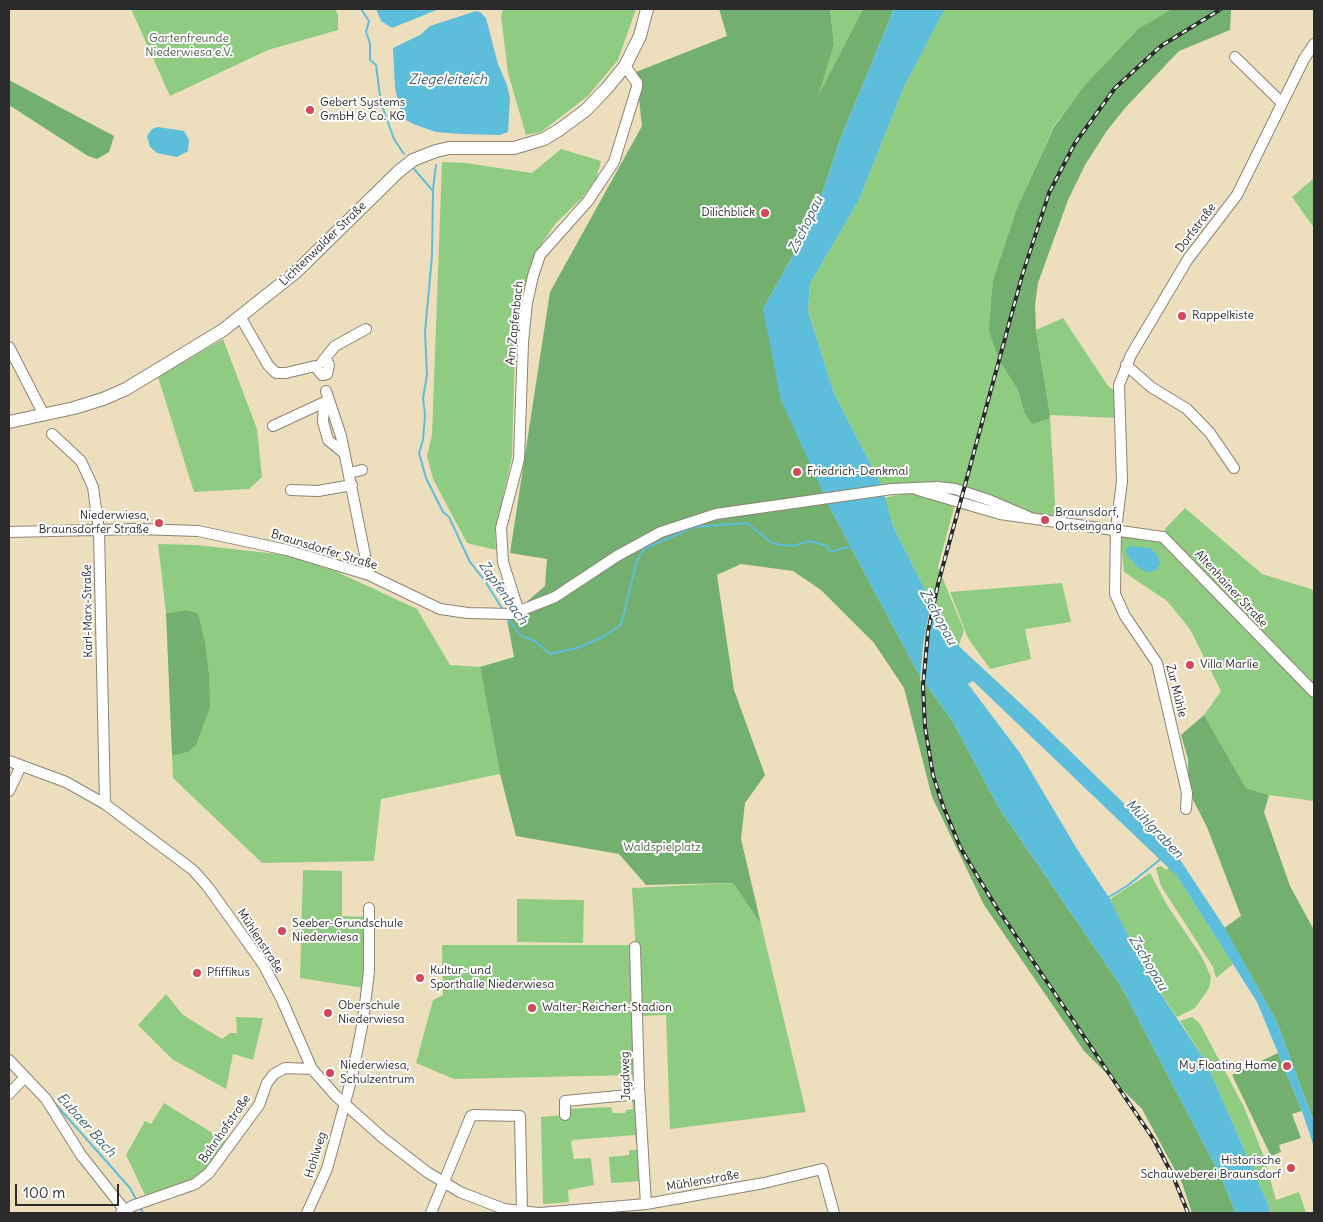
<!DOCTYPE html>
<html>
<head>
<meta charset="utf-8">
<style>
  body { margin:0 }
  #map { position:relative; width:1323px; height:1222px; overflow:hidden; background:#eddfbe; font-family:Delius,sans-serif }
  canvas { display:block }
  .frame { position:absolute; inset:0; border:10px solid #2b2b2b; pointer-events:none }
  .scale { position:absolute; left:15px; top:1184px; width:104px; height:22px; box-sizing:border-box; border:2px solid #2b2b2b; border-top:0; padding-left:6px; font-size:15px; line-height:18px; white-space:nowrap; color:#2b2b2b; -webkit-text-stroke:4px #fff; paint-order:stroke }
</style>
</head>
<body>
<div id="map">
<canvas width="1323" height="1222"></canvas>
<div class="frame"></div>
<div class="scale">100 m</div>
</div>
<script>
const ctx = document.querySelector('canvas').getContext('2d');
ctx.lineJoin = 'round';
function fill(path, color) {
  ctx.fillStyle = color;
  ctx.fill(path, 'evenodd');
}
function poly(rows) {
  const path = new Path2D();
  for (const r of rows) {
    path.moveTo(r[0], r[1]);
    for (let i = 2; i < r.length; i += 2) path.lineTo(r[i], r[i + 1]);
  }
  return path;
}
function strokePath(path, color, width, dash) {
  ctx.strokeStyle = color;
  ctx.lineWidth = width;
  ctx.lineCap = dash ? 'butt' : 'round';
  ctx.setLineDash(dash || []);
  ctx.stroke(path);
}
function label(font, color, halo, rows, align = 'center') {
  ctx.font = font + ' Delius,sans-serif';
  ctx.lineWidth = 4;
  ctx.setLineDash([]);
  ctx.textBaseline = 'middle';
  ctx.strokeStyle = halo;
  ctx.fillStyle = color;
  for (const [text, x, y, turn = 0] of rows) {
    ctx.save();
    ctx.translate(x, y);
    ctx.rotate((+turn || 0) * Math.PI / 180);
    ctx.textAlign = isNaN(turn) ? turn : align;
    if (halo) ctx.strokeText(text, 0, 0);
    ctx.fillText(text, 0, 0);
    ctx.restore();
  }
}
fill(poly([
  [131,9,335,9,338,15,338,30,268,50,170,96],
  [503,9,636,9,618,60,588,96,541,132,526,135,508,73,501,16],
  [830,9,863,9,816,100,834,45],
  [945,9,1172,9,1139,28,1083,87,1054,126,1017,208,993,280,1000,362,1018,390,1024,412,1050,415,1036,330,1063,318,1108,386,1115,391,1117,418,1050,415,1056,519,925,483,881,484,834,393,808,311,810,284,859,200,904,87],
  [561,149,601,161,596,179,582,198,556,223,536,252,528,272,515,349,512,457,495,532,496,550,467,543,433,479,427,456,432,435,442,162,466,163,532,173],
  [1314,178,1314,228,1292,197],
  [223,339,257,429,262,477,249,489,194,492,158,377],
  [906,493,919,493,955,504,938,567,964,630,958,648,949,637,893,526,884,498],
  [1185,508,1262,574,1311,589,1314,592,1314,801,1269,795,1246,788,1204,715,1221,691,1190,629,1167,601,1124,572,1120,534,1164,542,1165,529],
  [158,544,197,545,286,555,335,571,417,609,450,665,480,667,500,774,381,799,374,861,262,863,173,778,172,756,188,752,209,674,198,613,187,610,166,613],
  [1062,583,1071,622,1025,629,1031,659,990,669,968,638,950,592],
  [1161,866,1166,870,1169,867,1177,876,1233,964,1216,978,1213,967,1161,886,1156,868],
  [303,870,342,871,342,916,367,917,364,988,300,978],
  [1150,873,1167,905,1202,957,1211,977,1209,988,1195,1008,1177,1017,1149,976,1110,899],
  [733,883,761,924,806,1112,670,1129,666,1015,640,1016,632,888],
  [517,899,584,900,583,943,517,942],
  [442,945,632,945,633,1075,454,1079,416,1063,433,1000,443,995],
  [166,994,183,1015,222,1039,230,1033,237,1033,236,1017,263,1018,253,1060,233,1054,226,1089,172,1059,138,1025],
  [1192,1017,1200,1024,1244,1107,1263,1154,1276,1200,1299,1192,1306,1213,1270,1213,1268,1204,1206,1062,1180,1021],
  [637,1098,639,1144,636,1144,635,1135,573,1140,571,1142,574,1159,591,1158,594,1185,568,1190,569,1202,543,1204,541,1117,566,1115,567,1109,611,1107,613,1113,625,1113,626,1110,633,1109,632,1100],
  [164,1103,227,1142,209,1167,190,1182,145,1195,126,1155,145,1121,151,1124],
  [629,1150,639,1150,642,1181,611,1183,609,1157,629,1155]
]), '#8fcc82');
fill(poly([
  [719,9,830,9,834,45,818,96,863,9,894,9,840,140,814,218,763,309,830,508,918,673,953,722,999,808,1121,986,1219,1173,1236,1213,1192,1213,1182,1183,1142,1109,1084,1051,984,905,932,797,904,688,874,643,821,590,793,571,741,564,717,575,734,690,765,775,745,803,741,839,761,924,733,883,646,885,619,854,516,836,500,774,480,667,514,657,507,619,545,586,547,559,510,553,550,292,642,126,636,72,727,36],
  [1172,9,1231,9,1230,30,1179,51,1125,108,1106,132,1085,165,1068,200,1038,283,1035,305,1036,330,1050,415,1048,419,1032,424,1024,412,1018,390,1000,362,989,331,993,280,1017,208,1054,127,1083,87,1139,28],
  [9,80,114,136,109,152,97,159,88,156,9,105],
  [187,610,198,613,205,643,209,674,210,707,196,745,188,752,172,756,166,613],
  [1204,715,1246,788,1269,795,1264,812,1290,886,1314,930,1314,1122,1277,1022,1224,928,1241,916,1207,827,1189,792,1188,759,1181,735],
  [1278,1053,1302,1111,1292,1114,1301,1138,1279,1145,1281,1152,1271,1156,1232,1075]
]), '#73b070');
fill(poly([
  [376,9,439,9,392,28,381,21],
  [894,9,945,9,904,87,859,200,810,284,808,311,834,393,881,484,893,526,949,637,1033,715,1177,855,1225,928,1277,1022,1314,1122,1314,1147,1302,1111,1257,1002,1177,876,973,681,968,684,1020,753,1077,849,1110,899,1149,976,1206,1062,1268,1204,1270,1213,1236,1213,1219,1173,1121,986,999,808,953,722,918,673,830,508,781,400,763,309,814,218,840,140],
  [476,11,480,12,486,18,498,64,507,85,510,98,508,132,500,135,461,134,436,132,413,124,406,120,400,110,395,88,393,48,420,35,430,26],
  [158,127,184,131,189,140,188,151,177,157,157,153,150,147,147,136,152,129],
  [1128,546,1150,548,1158,556,1160,564,1155,571,1147,572,1139,568,1127,555,1126,551]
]), '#5dbedb');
fill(poly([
  [932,597,935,605,928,646,925,687,920,680,921,670,923,645]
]), '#eddfbe');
strokePath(poly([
  [361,9,369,21,366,32,370,43,370,60,376,65,381,103,394,139,404,154],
  [414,169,433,191,432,256,425,332,427,375,423,398,425,415,423,440,419,453,426,478,443,512,449,517,470,562,485,581,503,610],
  [433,189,436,165],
  [508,619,520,635,535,641,550,654,577,648,603,637,621,625,637,560,644,549,694,527,747,523,772,543,782,545,792,546,810,541,827,546,830,552,852,546],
  [1107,898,1127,886,1162,858],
  [51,1099,130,1188,137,1201],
  [140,1207,143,1213]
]), '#5dbedb', 2);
const minor = poly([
  [1235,57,1282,103],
  [241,318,268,365,276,373,286,373,315,366,322,375,327,374,329,365,326,359],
  [9,347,44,415],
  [322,362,335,346,366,329],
  [1126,365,1151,387,1187,409,1210,433,1234,468],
  [326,391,341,436,369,575],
  [324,404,323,422,328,440,345,454],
  [273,426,329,400],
  [52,434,81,461,93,487,99,530,105,804],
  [349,473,362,470],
  [291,490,318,491,352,485],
  [918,490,1000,514,1163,537,1314,692],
  [9,532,138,529,198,531,287,550,369,575,440,609,468,613,512,614,555,597,617,556,661,532,716,514,892,489,938,487,955,489,989,500,1031,518],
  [519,612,503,562,501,528,519,459,523,342,527,303,533,276,540,255,588,201,614,162,637,87,637,83,625,66],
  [9,761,66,782,105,804,193,870,208,887,263,964,282,1000,312,1069,336,1096,383,1138,427,1172,460,1192,504,1209,538,1213],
  [9,791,21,766],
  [1186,809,1187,793,1157,663,1125,616,1115,594,1116,529,1122,481,1119,385,1131,355,1188,259,1237,195,1304,59,1314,44],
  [635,947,639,1086,646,1204],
  [9,1060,46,1099,81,1155,127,1213],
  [9,1094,25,1077],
  [565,1115,565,1101,639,1094],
  [121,1213,132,1206,195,1184,209,1173,259,1105,267,1083,274,1074,285,1068,312,1069],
  [307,1213,327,1169,352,1077,363,1021,369,971,369,908],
  [431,1213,471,1116,474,1115,520,1116,522,1212],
  [540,1213,646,1204,764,1183,822,1169,834,1213]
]);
const major = poly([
  [9,422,74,408,103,399,126,389,223,330,296,272,398,172,413,160,436,151,449,148,514,148,544,139,559,130,586,110,607,88,625,66,640,36,647,9]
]);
strokePath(minor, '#8c8574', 12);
strokePath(major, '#8c8574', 14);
strokePath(minor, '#fff', 10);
strokePath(major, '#fff', 12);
const rail = poly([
  [1188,1213,1173,1176,1154,1140,995,905,961,849,943,806,933,775,925,727,923,686,928,632,938,584,1022,276,1049,193,1075,143,1115,88,1161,46,1221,9]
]);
strokePath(rail, '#2b2b2b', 4);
strokePath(rail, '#fff', 2, [5.5]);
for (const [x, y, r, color] of [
  [310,110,5,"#d1495b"],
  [765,213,5,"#d1495b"],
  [1182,316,5,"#d1495b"],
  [797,472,5,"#d1495b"],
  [1045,520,5,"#d1495b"],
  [159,523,5,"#d1495b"],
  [1190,665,5,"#d1495b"],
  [282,931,5,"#d1495b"],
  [197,973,5,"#d1495b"],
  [420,978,5,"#d1495b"],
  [532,1008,5,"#d1495b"],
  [328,1013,5,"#d1495b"],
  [1287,1066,5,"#d1495b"],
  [330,1073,5,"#d1495b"],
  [1291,1168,5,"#d1495b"]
]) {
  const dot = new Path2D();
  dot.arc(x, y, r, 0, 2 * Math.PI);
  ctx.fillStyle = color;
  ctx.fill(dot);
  strokePath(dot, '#fff', 2);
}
label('12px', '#4e6349', '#fff', [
  ["Gartenfreunde",189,39],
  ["Niederwiesa e.V.",189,53],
  ["Waldspielplatz",662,848]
]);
label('12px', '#2b2b2b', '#fff', [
  ["Gebert Systems",320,103],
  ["GmbH & Co. KG",320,117],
  ["Dilichblick",755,213,"right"],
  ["Rappelkiste",1192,316],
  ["Friedrich-Denkmal",807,472],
  ["Braunsdorf,",1055,513],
  ["Ortseingang",1055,527],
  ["Niederwiesa,",149,516,"right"],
  ["Braunsdorfer Straße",149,530,"right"],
  ["Villa Marlie",1200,665],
  ["Seeber-Grundschule",292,924],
  ["Niederwiesa",292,938],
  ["Kultur- und",430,971],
  ["Sporthalle Niederwiesa",430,985],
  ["Pfiffikus",207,973],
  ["Oberschule",338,1006],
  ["Niederwiesa",338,1020],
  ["Walter-Reichert-Stadion",542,1008],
  ["Niederwiesa,",340,1066],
  ["Schulzentrum",340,1080],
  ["My Floating Home",1277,1066,"right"],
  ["Historische",1281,1161,"right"],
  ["Schauweberei Braunsdorf",1281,1175,"right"]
], 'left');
label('12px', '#2b2b2b', '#fff', [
  ["Dorfstraße",1196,228,-53],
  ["Lichtenwalder Straße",323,244,-44],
  ["Am Zapfenbach",515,323,-84],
  ["Braunsdorfer Straße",324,550,17],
  ["Altenhainer Straße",1231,589,47],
  ["Karl-Marx-Straße",88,611,-91],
  ["Zur Mühle",1176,691,76],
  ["Mühlenstraße",260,941,57],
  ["Jagdweg",626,1076,-92],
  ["Bahnhofstraße",225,1129,-55],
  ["Hohlweg",316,1155,-73],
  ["Mühlenstraße",703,1181,-10]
]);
label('italic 14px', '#3c5e69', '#fff', [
  ["Ziegeleiteich",448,80],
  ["Zschopau",806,225,-64],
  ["Zapfenbach",503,593,55],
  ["Zschopau",938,617,61],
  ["Mühlgraben",1154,829,46],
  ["Zschopau",1148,963,59],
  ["Eubaer Bach",86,1125,48]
]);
</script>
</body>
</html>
